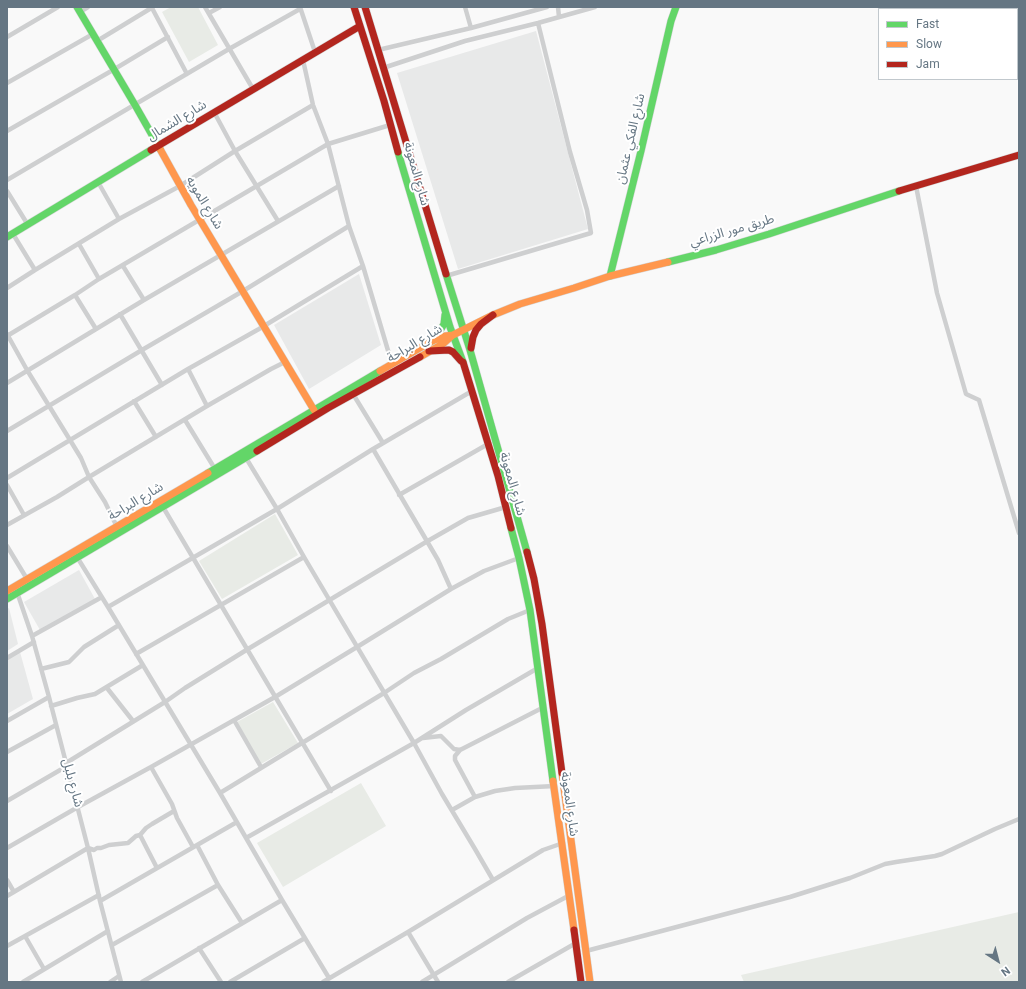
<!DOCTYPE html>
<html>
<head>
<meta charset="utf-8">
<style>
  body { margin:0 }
  #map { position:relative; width:1026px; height:989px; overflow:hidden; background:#f9f9f9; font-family:Roboto,sans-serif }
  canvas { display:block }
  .frame { position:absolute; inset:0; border:8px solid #657683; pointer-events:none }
  .legend { position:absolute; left:878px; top:8px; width:140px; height:72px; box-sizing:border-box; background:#fff; border:1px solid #c1c8cd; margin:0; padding:5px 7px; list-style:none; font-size:12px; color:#657683 }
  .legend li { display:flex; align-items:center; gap:8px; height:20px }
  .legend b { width:20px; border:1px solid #c1c8cd }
  .north { position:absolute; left:978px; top:941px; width:40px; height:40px; -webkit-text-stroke:3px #fff; paint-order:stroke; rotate:144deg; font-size:11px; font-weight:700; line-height:16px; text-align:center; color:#657683 }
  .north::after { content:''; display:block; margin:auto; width:14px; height:18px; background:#657683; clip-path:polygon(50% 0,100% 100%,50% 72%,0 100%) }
</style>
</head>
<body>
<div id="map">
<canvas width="1026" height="989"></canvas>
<div class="frame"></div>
<ul class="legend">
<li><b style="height:5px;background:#63d668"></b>Fast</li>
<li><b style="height:5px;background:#ff974d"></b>Slow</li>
<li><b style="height:5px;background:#b3261e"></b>Jam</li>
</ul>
<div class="north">N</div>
</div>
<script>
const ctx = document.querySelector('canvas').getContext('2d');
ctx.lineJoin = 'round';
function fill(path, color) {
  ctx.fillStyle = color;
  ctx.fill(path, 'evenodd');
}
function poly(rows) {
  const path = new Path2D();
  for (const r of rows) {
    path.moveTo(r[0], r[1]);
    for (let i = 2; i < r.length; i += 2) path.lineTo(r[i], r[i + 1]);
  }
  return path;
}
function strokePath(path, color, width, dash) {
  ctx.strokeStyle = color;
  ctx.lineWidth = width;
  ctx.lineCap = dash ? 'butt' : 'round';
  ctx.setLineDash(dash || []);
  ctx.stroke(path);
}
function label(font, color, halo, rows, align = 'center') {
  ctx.font = font + ' Roboto,"Noto Sans Arabic",sans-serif';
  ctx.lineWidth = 4;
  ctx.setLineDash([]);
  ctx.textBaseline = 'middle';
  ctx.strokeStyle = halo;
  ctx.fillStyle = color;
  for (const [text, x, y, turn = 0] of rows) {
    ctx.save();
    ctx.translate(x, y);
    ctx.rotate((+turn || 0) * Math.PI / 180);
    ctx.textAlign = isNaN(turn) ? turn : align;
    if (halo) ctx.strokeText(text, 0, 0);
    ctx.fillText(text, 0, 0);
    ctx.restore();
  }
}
fill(poly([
  [536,31,588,229,458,269,397,73],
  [359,274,381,345,309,389,274,325],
  [79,570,95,599,40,630,24,602],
  [9,608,18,644,7,651,7,609],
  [20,652,33,699,7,714,7,660]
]), '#e8e9e9');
fill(poly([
  [171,7,198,7,218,45,189,62,162,12],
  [275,514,298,555,222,599,199,561],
  [273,702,298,743,261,764,237,722],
  [361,783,386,826,283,887,257,843],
  [1019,912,1019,982,744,982,741,975]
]), '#e8ebe6');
const fast = poly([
  [77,7,135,105,160,149],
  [398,152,450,327,463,362],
  [7,237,151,150],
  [668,262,716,250,769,234,899,191],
  [446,274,470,350,527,552],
  [610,276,641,151,671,21,676,7],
  [432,341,438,334,444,324,445,315],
  [208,473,380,371],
  [511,528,519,558,530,610,553,781],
  [7,599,257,451]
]);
const slow = poly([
  [160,149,191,205,314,410],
  [420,357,444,343,453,335,493,315,520,304,574,288,610,276,668,262],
  [380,371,432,341,445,336,453,335],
  [7,591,208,473],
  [562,773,590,982],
  [553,781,574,930]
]);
const jam = poly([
  [354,7,384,101,398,152],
  [365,7,446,274],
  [151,150,360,26],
  [899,191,1019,155],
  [471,348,473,337,476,330,481,324,493,315],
  [429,351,449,350,453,352,461,361],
  [463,362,498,476,511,528],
  [257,451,328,408,420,357],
  [527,552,534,579,542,624,562,773],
  [574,930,581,982]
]);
strokePath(fast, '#d5d6d7', 8);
strokePath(slow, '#d5d6d7', 8);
strokePath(jam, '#d5d6d7', 8);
strokePath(poly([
  [205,7,253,89],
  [300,7,315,52],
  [465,7,471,28],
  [558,7,559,17],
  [152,8,187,74],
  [80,12,88,7],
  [209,13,220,7],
  [7,37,58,7],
  [97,41,153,7],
  [378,50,471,28,547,7],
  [303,60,313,105,328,144,349,226,363,266,392,364],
  [383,68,465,41,538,23,595,7],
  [7,83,93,34],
  [214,112,235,151,278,221],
  [7,131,113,70,168,37],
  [7,180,229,49,300,9],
  [98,182,119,219],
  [916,186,937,293,966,394,979,400,1019,533],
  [7,191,28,225],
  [13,234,35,270],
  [79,244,99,279],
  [123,266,144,300],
  [446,276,591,233,587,210,570,152,538,23],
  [7,288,35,270,119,219,180,186,235,151,313,105],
  [75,295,96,329],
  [120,314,162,385],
  [7,334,27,370,70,440,81,458,89,477,105,502,117,527],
  [7,336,75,295,99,279,328,144,390,125],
  [188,369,207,406],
  [7,383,144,300,339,186],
  [353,394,383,443],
  [134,401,156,437],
  [185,420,215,469],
  [7,431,142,350,243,291,349,226],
  [373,449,438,560,451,589],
  [246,458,277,509,304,557,414,743,466,710,538,668],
  [7,478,188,369,259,329,363,266],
  [7,485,24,515],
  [399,495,488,444],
  [163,507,331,791],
  [7,525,57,497,89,477,207,406,271,369,285,362],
  [7,546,27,579],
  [77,557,108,607,220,793,282,900,329,978],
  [17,592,32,636,49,697,88,848,100,901,121,982],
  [108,607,277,509,373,449,472,391],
  [32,636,102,597],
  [136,654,304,557],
  [7,658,34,642],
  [41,669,69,662,84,647,119,625],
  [107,688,133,721],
  [51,706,77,698,95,694,143,665],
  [234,720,261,767],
  [7,721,49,697],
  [423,738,441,736,454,749,460,750,464,748,544,707],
  [460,750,455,756,455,760,475,797],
  [7,752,56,725],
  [66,763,165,702,185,688,248,649,426,542,468,518,506,507],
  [151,767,172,804,177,818,193,847],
  [220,793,384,693,414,673,441,659,508,619,530,610],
  [7,801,67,766],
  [452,810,475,797,495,791,515,788,555,786],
  [140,835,157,868],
  [246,838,414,743,442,794,475,849,493,880],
  [197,845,218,885,242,923],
  [7,848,78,807,151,767,275,697,357,647,451,589,484,571,519,558],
  [7,880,14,892],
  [7,896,88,848,94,850,97,848,101,848,109,845,128,843,136,836,140,835,146,828,152,824,174,811],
  [100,901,237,822],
  [408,932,438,982],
  [25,936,44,969],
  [112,945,218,885],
  [7,946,99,895],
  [199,948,221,982],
  [586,951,790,897,850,878,885,864,896,862,935,856,942,854,995,829,1019,819],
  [23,982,108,931],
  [110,982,119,976],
  [142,982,282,900],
  [230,982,305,938],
  [323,982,408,932,543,850,563,843],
  [422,982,527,918,570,895],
  [508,982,576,943]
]), '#cecfd0', 4.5);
strokePath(fast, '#63d668', 7);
strokePath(slow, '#ff974d', 7);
strokePath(jam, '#b3261e', 7);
label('13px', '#657683', '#fff', [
  ["شارع الشمال",177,121,-31],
  ["شارع الفكي عثمان",631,139,-77],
  ["شارع المعونة",416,174,74],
  ["شارع المويه",204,203,59],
  ["طريق مور الزراعي",732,231,-16],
  ["شارع البراحة",415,344,-31],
  ["شارع المعونة",512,484,74],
  ["شارع البراحة",136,502,-31],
  ["شارع بلبل",72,783,75],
  ["شارع المعونة",569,804,82]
]);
</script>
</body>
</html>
